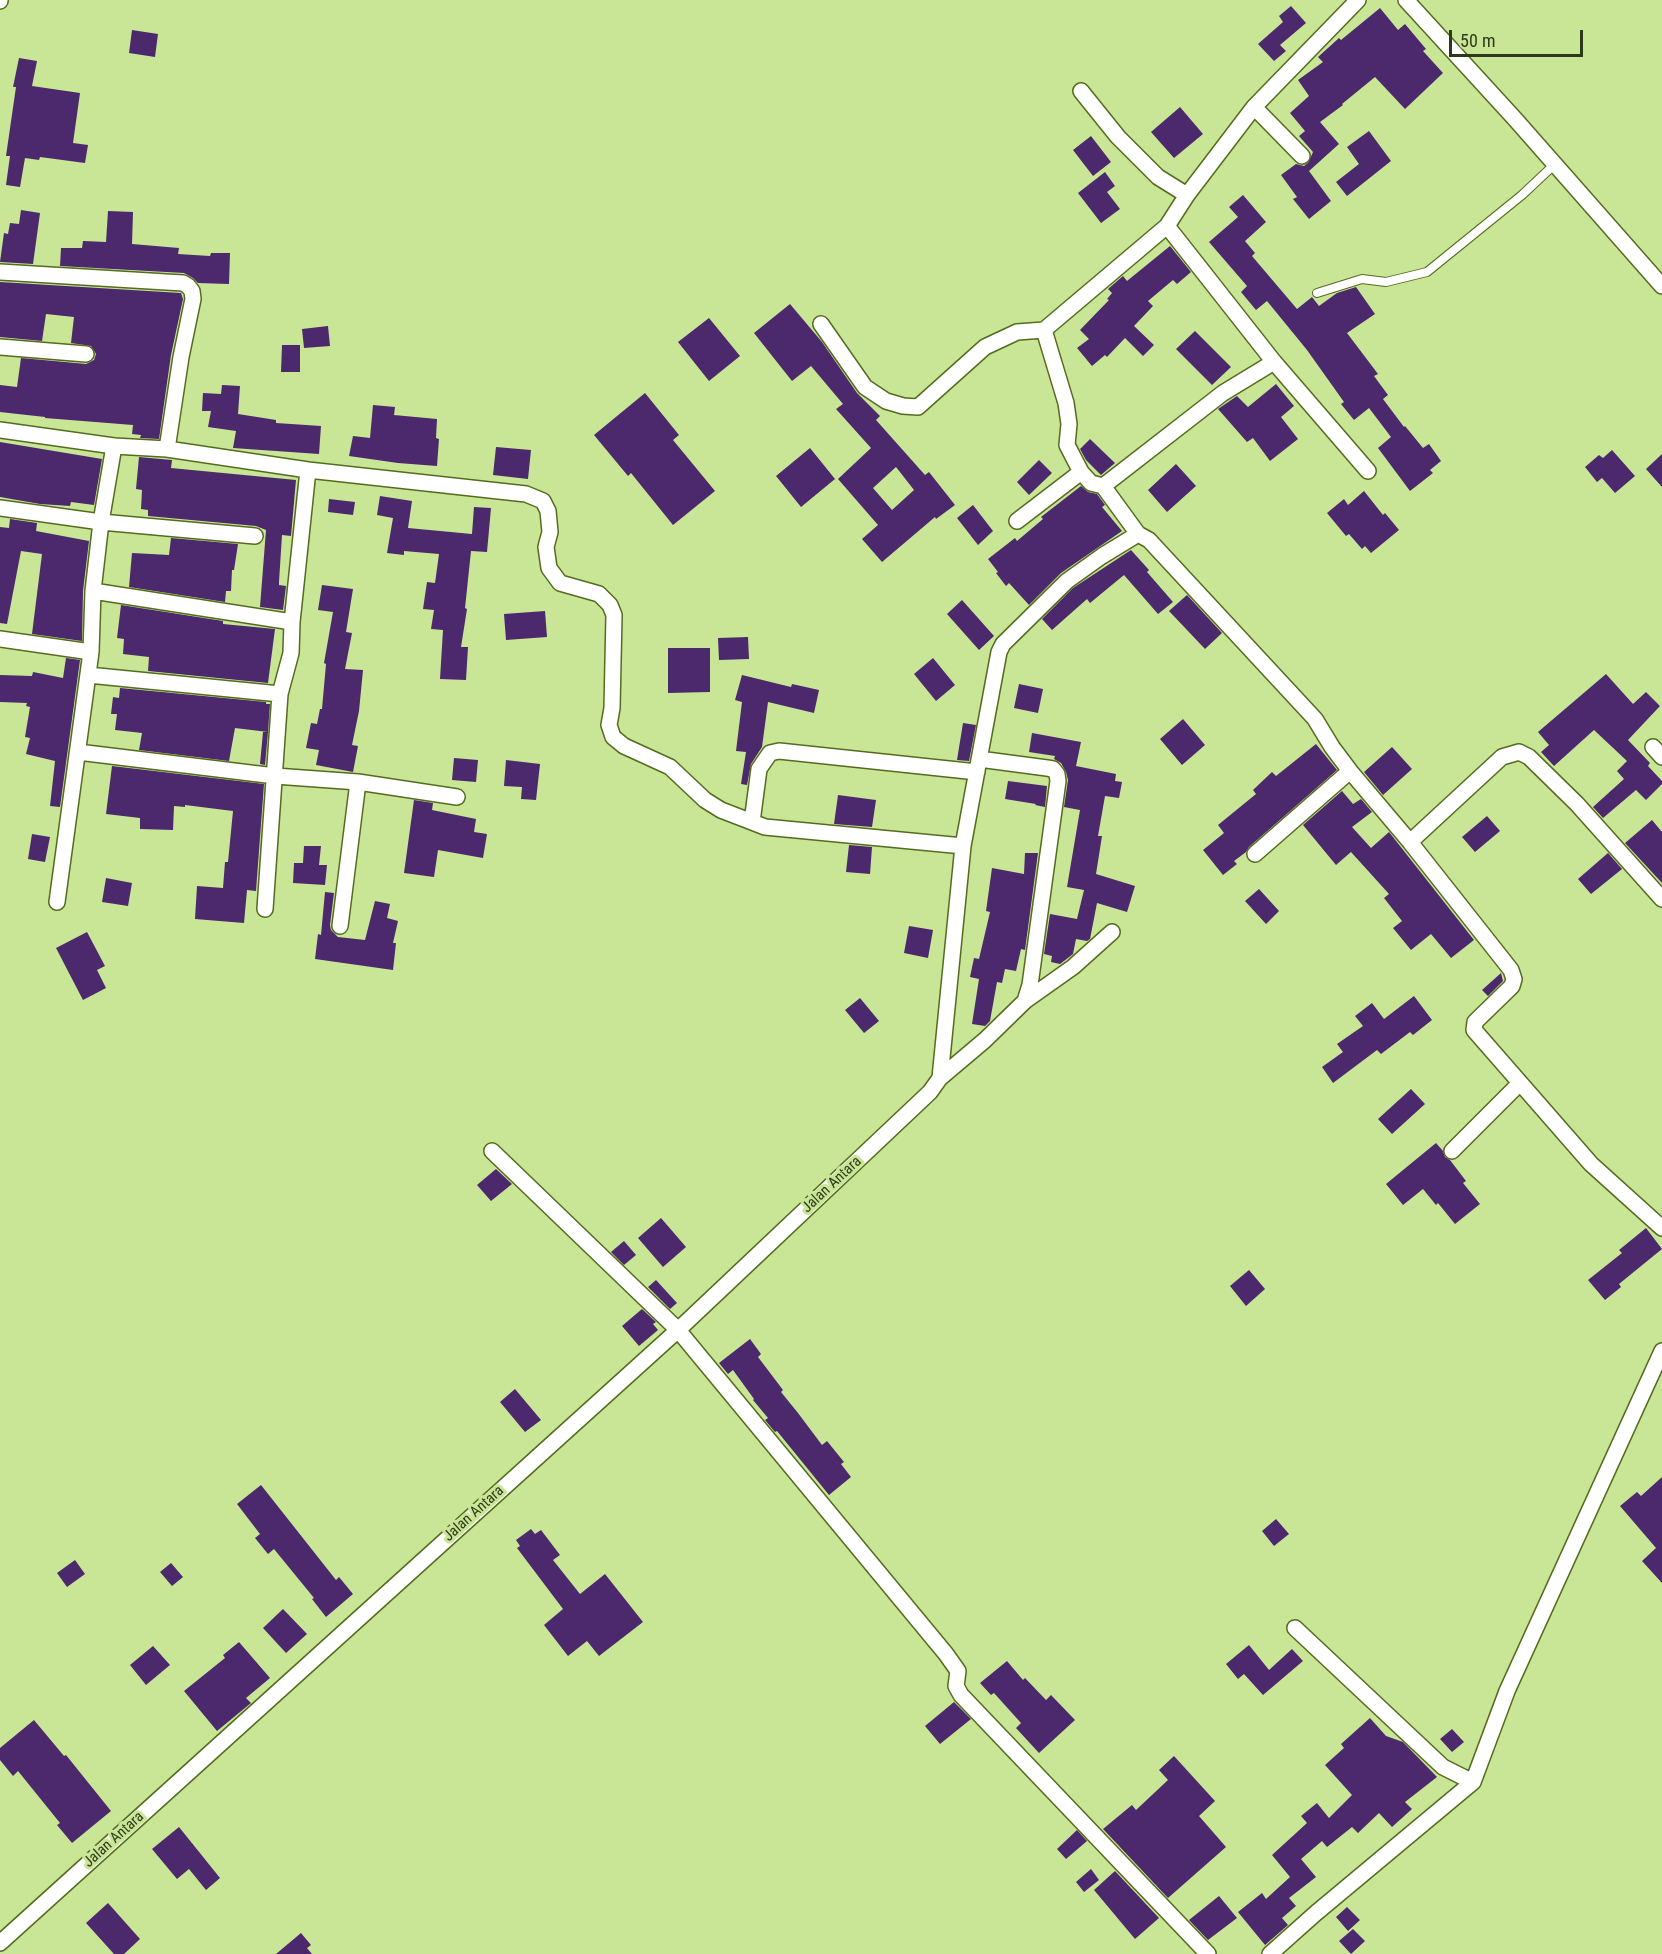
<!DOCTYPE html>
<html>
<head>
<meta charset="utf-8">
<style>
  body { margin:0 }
  #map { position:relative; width:1662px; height:1954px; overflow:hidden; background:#c9e697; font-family:"Roboto Condensed",sans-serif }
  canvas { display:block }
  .scale { position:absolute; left:1449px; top:30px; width:134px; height:27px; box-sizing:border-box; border:3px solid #2e3919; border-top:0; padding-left:8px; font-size:18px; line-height:21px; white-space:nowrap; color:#2e3919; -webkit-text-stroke:4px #c9e697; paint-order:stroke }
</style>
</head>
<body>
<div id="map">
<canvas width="1662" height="1954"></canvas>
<div class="scale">50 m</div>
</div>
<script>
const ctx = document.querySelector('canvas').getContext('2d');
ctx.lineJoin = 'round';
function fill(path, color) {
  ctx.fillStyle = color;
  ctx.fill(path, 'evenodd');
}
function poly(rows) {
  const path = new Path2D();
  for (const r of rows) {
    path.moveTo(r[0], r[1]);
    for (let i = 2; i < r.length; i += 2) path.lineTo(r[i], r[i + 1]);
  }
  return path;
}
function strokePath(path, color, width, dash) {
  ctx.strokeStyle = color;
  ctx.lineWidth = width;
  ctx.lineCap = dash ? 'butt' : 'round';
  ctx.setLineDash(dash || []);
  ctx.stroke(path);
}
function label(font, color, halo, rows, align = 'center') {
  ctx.font = font + ' "Roboto Condensed",sans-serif';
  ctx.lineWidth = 6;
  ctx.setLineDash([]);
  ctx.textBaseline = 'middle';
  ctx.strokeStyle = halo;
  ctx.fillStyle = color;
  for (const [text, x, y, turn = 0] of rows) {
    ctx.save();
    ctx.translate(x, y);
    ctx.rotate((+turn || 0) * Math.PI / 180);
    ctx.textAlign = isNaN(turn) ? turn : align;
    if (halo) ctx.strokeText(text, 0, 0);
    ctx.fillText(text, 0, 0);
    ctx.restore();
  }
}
fill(poly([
  [1291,6,1306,23,1280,45,1286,51,1274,61,1258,44,1283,22,1279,16],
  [1380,8,1398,30,1405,24,1426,49,1423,51,1443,73,1405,109,1375,77,1342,104,1343,105,1320,122,1339,144,1309,171,1331,201,1309,219,1293,199,1297,197,1281,175,1296,164,1304,166,1308,163,1313,152,1299,136,1305,131,1290,113,1309,96,1298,80,1323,62,1318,57,1339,38,1341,40],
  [132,30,158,34,155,57,129,53],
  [19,58,37,61,32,86,80,93,73,143,88,145,85,163,40,157,39,160,25,158,20,187,6,185,10,156,6,156,16,87,13,87],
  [1180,107,1203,134,1174,158,1151,132],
  [1369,131,1391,161,1347,196,1336,182,1359,164,1347,147],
  [1091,136,1111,162,1093,176,1073,150],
  [1105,172,1115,186,1107,192,1120,209,1101,223,1078,193],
  [1243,195,1266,222,1245,241,1255,253,1252,256,1297,309,1312,297,1319,306,1337,293,1356,287,1375,314,1347,333,1378,374,1374,376,1388,395,1383,399,1404,427,1405,426,1423,448,1429,444,1441,461,1430,470,1433,473,1410,491,1378,448,1391,437,1369,408,1354,420,1341,404,1344,402,1307,350,1267,301,1256,310,1241,292,1247,286,1209,242,1238,217,1229,207],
  [21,210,40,213,33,264,0,262,4,233,8,234,10,223,19,224],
  [108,211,133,212,132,244,179,248,178,254,210,256,211,253,230,253,229,284,198,283,193,278,184,273,60,266,61,248,82,248,83,241,106,242],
  [1170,246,1191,272,1177,284,1173,280,1148,301,1153,306,1134,326,1154,345,1143,356,1125,338,1107,357,1105,355,1092,366,1077,348,1089,339,1080,330,1109,300,1107,299,1112,293,1108,289,1123,276,1127,281],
  [0,282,181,293,183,299,171,355,159,439,140,438,141,435,132,434,133,425,45,418,45,417,0,412,0,385,17,387,21,358,86,364,94,360,96,354,91,346,71,343,74,317,46,314,42,341,0,337],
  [790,304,822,342,857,393,880,416,876,420,925,475,929,472,955,505,936,519,935,517,882,562,862,539,878,525,838,479,871,448,836,409,843,404,811,366,792,381,754,333],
  [896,467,914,490,892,510,873,488],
  [709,318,740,356,709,381,678,342],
  [328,326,330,346,304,348,302,329],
  [1195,331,1231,367,1212,385,1176,349],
  [282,345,300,345,300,372,281,372],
  [1276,384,1294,406,1281,417,1298,439,1270,461,1253,438,1247,442,1218,409,1237,396,1248,407],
  [222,385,240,386,238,414,276,420,276,423,321,426,319,454,233,448,236,431,208,427,211,411,202,411,203,393,221,394],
  [645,393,679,435,673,440,715,491,673,525,631,473,628,476,594,435],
  [373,405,395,407,394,415,437,419,436,438,439,439,437,466,398,463,349,456,353,436,370,438],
  [1090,439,1115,463,1101,475,1086,460,1080,449],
  [0,442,102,459,94,505,71,502,70,506,40,504,0,497],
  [496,447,531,450,528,479,493,475],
  [810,448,835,479,801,507,776,476],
  [1612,450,1635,476,1615,493,1602,478,1597,482,1585,467,1599,455,1603,458],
  [1662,454,1662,487,1646,469],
  [139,457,172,460,171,468,296,480,291,536,282,535,279,582,279,585,286,586,283,610,260,607,266,530,256,526,148,516,148,510,141,509,142,490,136,489],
  [1039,460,1052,473,1029,495,1017,482],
  [1176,464,1196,486,1167,512,1148,490],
  [1081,486,1088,492,1097,494,1105,505,1102,507,1122,531,1061,573,1029,605,1009,583,1006,586,996,573,998,572,988,559,1015,538,1017,541,1043,519,1041,517],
  [1364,491,1383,515,1385,513,1399,530,1371,553,1365,546,1362,549,1349,534,1346,536,1327,513,1344,499,1348,505],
  [380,496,412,501,408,528,472,534,474,507,491,508,487,552,471,551,465,608,467,609,461,647,468,647,466,680,440,679,443,630,431,629,434,610,423,609,427,582,435,583,439,554,404,551,404,555,387,553,393,518,377,515],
  [329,499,355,502,353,515,328,512],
  [973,505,993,531,978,545,957,518],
  [10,519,37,523,36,531,89,541,83,591,82,641,32,634,42,554,21,551,7,624,0,623,0,527,9,528],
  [171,538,238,544,234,570,232,570,231,591,226,591,225,602,129,587,132,553,169,555],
  [1131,550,1149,570,1147,572,1173,602,1158,614,1124,575,1090,603,1087,599,1052,630,1042,619,1073,588],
  [322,585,353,589,346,632,352,633,345,669,363,670,359,711,352,745,358,746,353,772,316,765,319,750,306,748,311,723,317,724,320,709,322,709,326,664,324,663,333,612,318,610],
  [1187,595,1222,633,1205,649,1169,611],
  [962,600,994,636,979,650,947,614],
  [121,605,223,621,223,624,275,629,268,683,148,671,149,657,123,654,124,639,117,638],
  [545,611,547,637,506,640,504,614],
  [748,637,749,659,719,660,718,638],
  [668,648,710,648,710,692,668,693],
  [66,658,80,660,60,807,50,806,55,761,26,754,30,738,25,737,30,707,26,706,27,703,0,702,0,675,32,676,33,672,63,678],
  [933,658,955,685,936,701,914,674],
  [1606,674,1633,704,1646,692,1660,706,1628,740,1650,763,1648,766,1662,781,1662,784,1646,800,1636,790,1603,818,1593,807,1624,779,1617,771,1627,761,1594,730,1554,766,1541,752,1549,745,1538,732],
  [742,675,791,687,792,684,819,690,814,713,768,702,762,747,751,764,747,785,741,784,746,752,736,751,742,702,735,700],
  [1019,684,1043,689,1038,713,1014,708],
  [120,688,266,702,266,704,270,704,268,732,235,728,229,761,139,750,142,733,115,730,117,714,111,714,113,697,119,698],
  [1183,719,1205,745,1182,765,1160,739],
  [963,723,976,725,969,761,957,760],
  [263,732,268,732,265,765,260,764],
  [1032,733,1081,742,1076,766,1116,774,1115,781,1122,782,1119,798,1105,796,1098,836,1102,836,1096,874,1135,886,1127,912,1097,903,1090,939,1087,941,1076,939,1073,954,1060,964,1051,962,1052,956,1044,954,1050,914,1077,919,1084,890,1067,887,1080,810,1064,807,1068,780,1066,772,1061,763,1054,759,1055,756,1029,752],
  [1316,744,1337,770,1249,847,1246,852,1234,861,1237,864,1223,875,1203,850,1224,833,1218,825,1256,794,1253,790,1272,772,1276,776],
  [1392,747,1412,769,1383,795,1364,772],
  [454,758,478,760,476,782,452,780],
  [506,760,540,764,536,800,521,799,522,787,504,786],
  [112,766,264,784,256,891,247,890,244,923,195,919,197,886,223,888,225,862,228,862,233,811,185,805,185,807,174,806,173,830,140,829,140,818,106,814],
  [1008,781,1047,786,1045,807,1035,805,1036,804,1005,799],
  [1342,791,1353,804,1361,799,1372,812,1352,827,1371,848,1389,832,1474,940,1451,958,1431,934,1411,950,1393,928,1402,921,1384,898,1389,894,1351,852,1336,865,1303,825],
  [838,795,876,800,872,827,834,824],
  [414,800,433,803,432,810,476,819,474,832,487,834,483,858,438,850,434,877,404,873],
  [1487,816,1500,831,1475,852,1462,837],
  [1652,820,1662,832,1662,883,1625,843],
  [32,834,50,837,45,862,28,859],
  [849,845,872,847,870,874,846,872],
  [304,846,321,846,319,865,327,865,325,885,293,883,294,863,303,863],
  [1025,853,1038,853,1025,950,1021,949,1016,971,1005,969,1002,983,997,982,990,1021,985,1026,972,1024,979,979,970,977,974,958,979,959,990,912,986,911,992,868,1024,874],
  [1608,853,1622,869,1591,894,1578,879],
  [106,878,132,883,128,906,102,902],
  [1259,889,1279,911,1266,924,1245,901],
  [325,892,334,893,330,925,331,930,338,937,365,940,375,901,390,904,387,918,398,921,393,943,396,943,393,970,315,959,318,934,321,935],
  [909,926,933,930,928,958,904,953],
  [87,932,105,966,97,970,106,988,83,1000,56,948],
  [1501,973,1503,981,1488,996,1482,990],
  [1414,996,1432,1020,1413,1035,1410,1032,1381,1054,1377,1050,1333,1083,1322,1067,1343,1052,1337,1044,1363,1026,1355,1016,1372,1003,1384,1019],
  [860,998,879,1021,864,1033,845,1010],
  [1411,1089,1425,1104,1392,1134,1378,1119],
  [1436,1143,1443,1151,1445,1157,1450,1160,1466,1181,1463,1183,1480,1204,1455,1224,1438,1203,1436,1205,1423,1189,1403,1205,1386,1184],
  [496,1169,512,1184,491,1201,477,1185],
  [661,1218,686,1247,663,1267,638,1238],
  [1646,1228,1662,1249,1619,1284,1621,1287,1605,1300,1588,1280,1622,1253,1619,1250],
  [624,1241,636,1255,624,1265,611,1252],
  [1249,1270,1265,1289,1246,1306,1230,1286],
  [656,1280,677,1303,670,1309,648,1287],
  [642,1309,656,1322,653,1324,658,1330,639,1346,622,1326],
  [750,1339,761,1354,758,1357,783,1390,781,1392,798,1413,822,1445,827,1441,844,1462,841,1464,851,1477,829,1495,777,1431,775,1432,765,1420,768,1418,753,1400,754,1399,733,1370,728,1374,719,1363],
  [515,1389,541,1420,525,1432,500,1402],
  [1662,1477,1662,1583,1642,1561,1656,1548,1620,1506,1637,1492,1641,1496],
  [261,1485,336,1580,339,1577,353,1594,326,1617,312,1599,314,1598,274,1549,268,1554,255,1538,260,1534,237,1504],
  [1276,1519,1289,1534,1274,1546,1262,1531],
  [531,1529,535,1534,541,1530,560,1555,553,1560,580,1594,605,1574,643,1622,599,1656,587,1641,568,1656,544,1625,563,1609,517,1548,520,1546,516,1540],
  [75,1560,85,1574,67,1587,57,1573],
  [171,1563,183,1577,172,1586,160,1572],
  [283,1609,307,1634,286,1653,263,1628],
  [239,1642,270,1678,246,1698,251,1703,217,1731,184,1691,225,1658,223,1655],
  [1249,1645,1269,1670,1292,1649,1303,1661,1263,1695,1244,1674,1238,1679,1226,1664],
  [153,1646,170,1665,146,1685,130,1665],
  [1007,1661,1023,1680,1025,1678,1046,1700,1051,1695,1075,1720,1039,1753,1016,1728,1021,1723,994,1693,991,1695,980,1683],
  [954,1702,971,1719,940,1744,925,1726],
  [1370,1718,1386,1736,1403,1742,1437,1777,1405,1802,1412,1809,1392,1827,1379,1813,1358,1833,1352,1827,1327,1847,1322,1841,1301,1859,1316,1877,1289,1898,1296,1906,1282,1918,1288,1925,1265,1945,1238,1912,1262,1893,1266,1899,1290,1877,1272,1855,1307,1823,1301,1816,1317,1803,1329,1818,1352,1795,1325,1765,1344,1748,1341,1744],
  [34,1720,64,1756,66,1755,111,1811,72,1843,57,1825,60,1823,18,1771,13,1776,0,1760,0,1748],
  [1452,1729,1464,1742,1452,1752,1440,1739],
  [1174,1756,1215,1801,1199,1816,1226,1847,1168,1898,1103,1829,1132,1805,1136,1810,1168,1780,1159,1770],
  [179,1827,220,1878,206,1890,189,1869,177,1879,152,1849],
  [1077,1830,1087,1841,1066,1859,1057,1849],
  [1091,1869,1099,1880,1084,1892,1076,1882],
  [1115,1871,1159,1918,1135,1939,1094,1890],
  [1219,1896,1237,1918,1208,1940,1189,1920],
  [108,1903,140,1939,124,1954,114,1954,86,1923],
  [1347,1907,1360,1920,1348,1931,1336,1917],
  [1353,1929,1365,1941,1351,1954,1339,1941],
  [301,1933,311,1945,307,1948,312,1954,276,1954]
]), '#4c286d');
const lane = poly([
  [1317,293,1362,279,1386,282,1427,272,1522,195,1555,164]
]);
const street = poly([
  [1406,0,1515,119,1662,286],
  [0,1,0,0],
  [1081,91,1118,137,1158,177,1187,195],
  [1254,107,1302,156],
  [1167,226,1274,362],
  [0,272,183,283,188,286,192,291,193,299,181,357,167,449],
  [821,324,865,387,886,401,903,406,918,407,985,347,1017,332,1044,330,1167,226,1187,195,1254,107,1358,0],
  [1044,330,1066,403,1069,424,1067,445,1081,472,1091,483,1103,486,1111,480,1223,393,1274,362,1368,471],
  [0,347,86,354],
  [0,430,114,446,167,449,308,470,526,494,543,501,548,511,550,532,546,547,549,568,560,583,599,594,610,605,614,615,612,708,609,725,613,737,624,746,670,767,705,800,721,810,765,827,963,846,999,652,1003,644,1067,581,1102,556,1138,534,1149,540,1315,719,1332,747,1350,771,1410,842,1511,970,1514,979,1512,986,1475,1022,1474,1030,1591,1164,1662,1228],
  [1103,486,1138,534],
  [0,508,101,522,255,536],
  [1017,521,1081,472],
  [93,591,292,622],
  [0,639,91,652],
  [88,675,280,694],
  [1653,747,1662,757],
  [78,752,275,776,358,782,457,797],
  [979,759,1047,768,1053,769,1057,774,1058,781,1030,985,1025,1001],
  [752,822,759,769,770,753,779,751,977,772],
  [1410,842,1502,757,1519,752,1529,757,1577,804,1662,899],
  [1255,854,1350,771],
  [57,902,91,652,93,591,101,522,114,446],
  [265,909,280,694,291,653,292,622,308,470],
  [340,926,358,782],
  [940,1078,963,846],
  [492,1151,678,1330,946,1654,958,1671,956,1686,961,1695,1208,1954],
  [1452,1151,1520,1083],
  [1295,1628,1443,1767,1473,1782],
  [0,1943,678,1330,930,1092,940,1078,985,1040,1025,1001,1073,967,1112,932],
  [1270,1954,1316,1913,1473,1782,1507,1691,1662,1351]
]);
strokePath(lane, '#546c1d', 10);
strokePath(street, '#546c1d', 18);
strokePath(lane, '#fff', 8);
strokePath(street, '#fff', 15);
label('15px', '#2e3919', '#c9e697', [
  ["Jalan Antara",832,1185,-43],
  ["Jalan Antara",474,1514,-42],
  ["Jalan Antara",114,1840,-42]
]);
</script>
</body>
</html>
